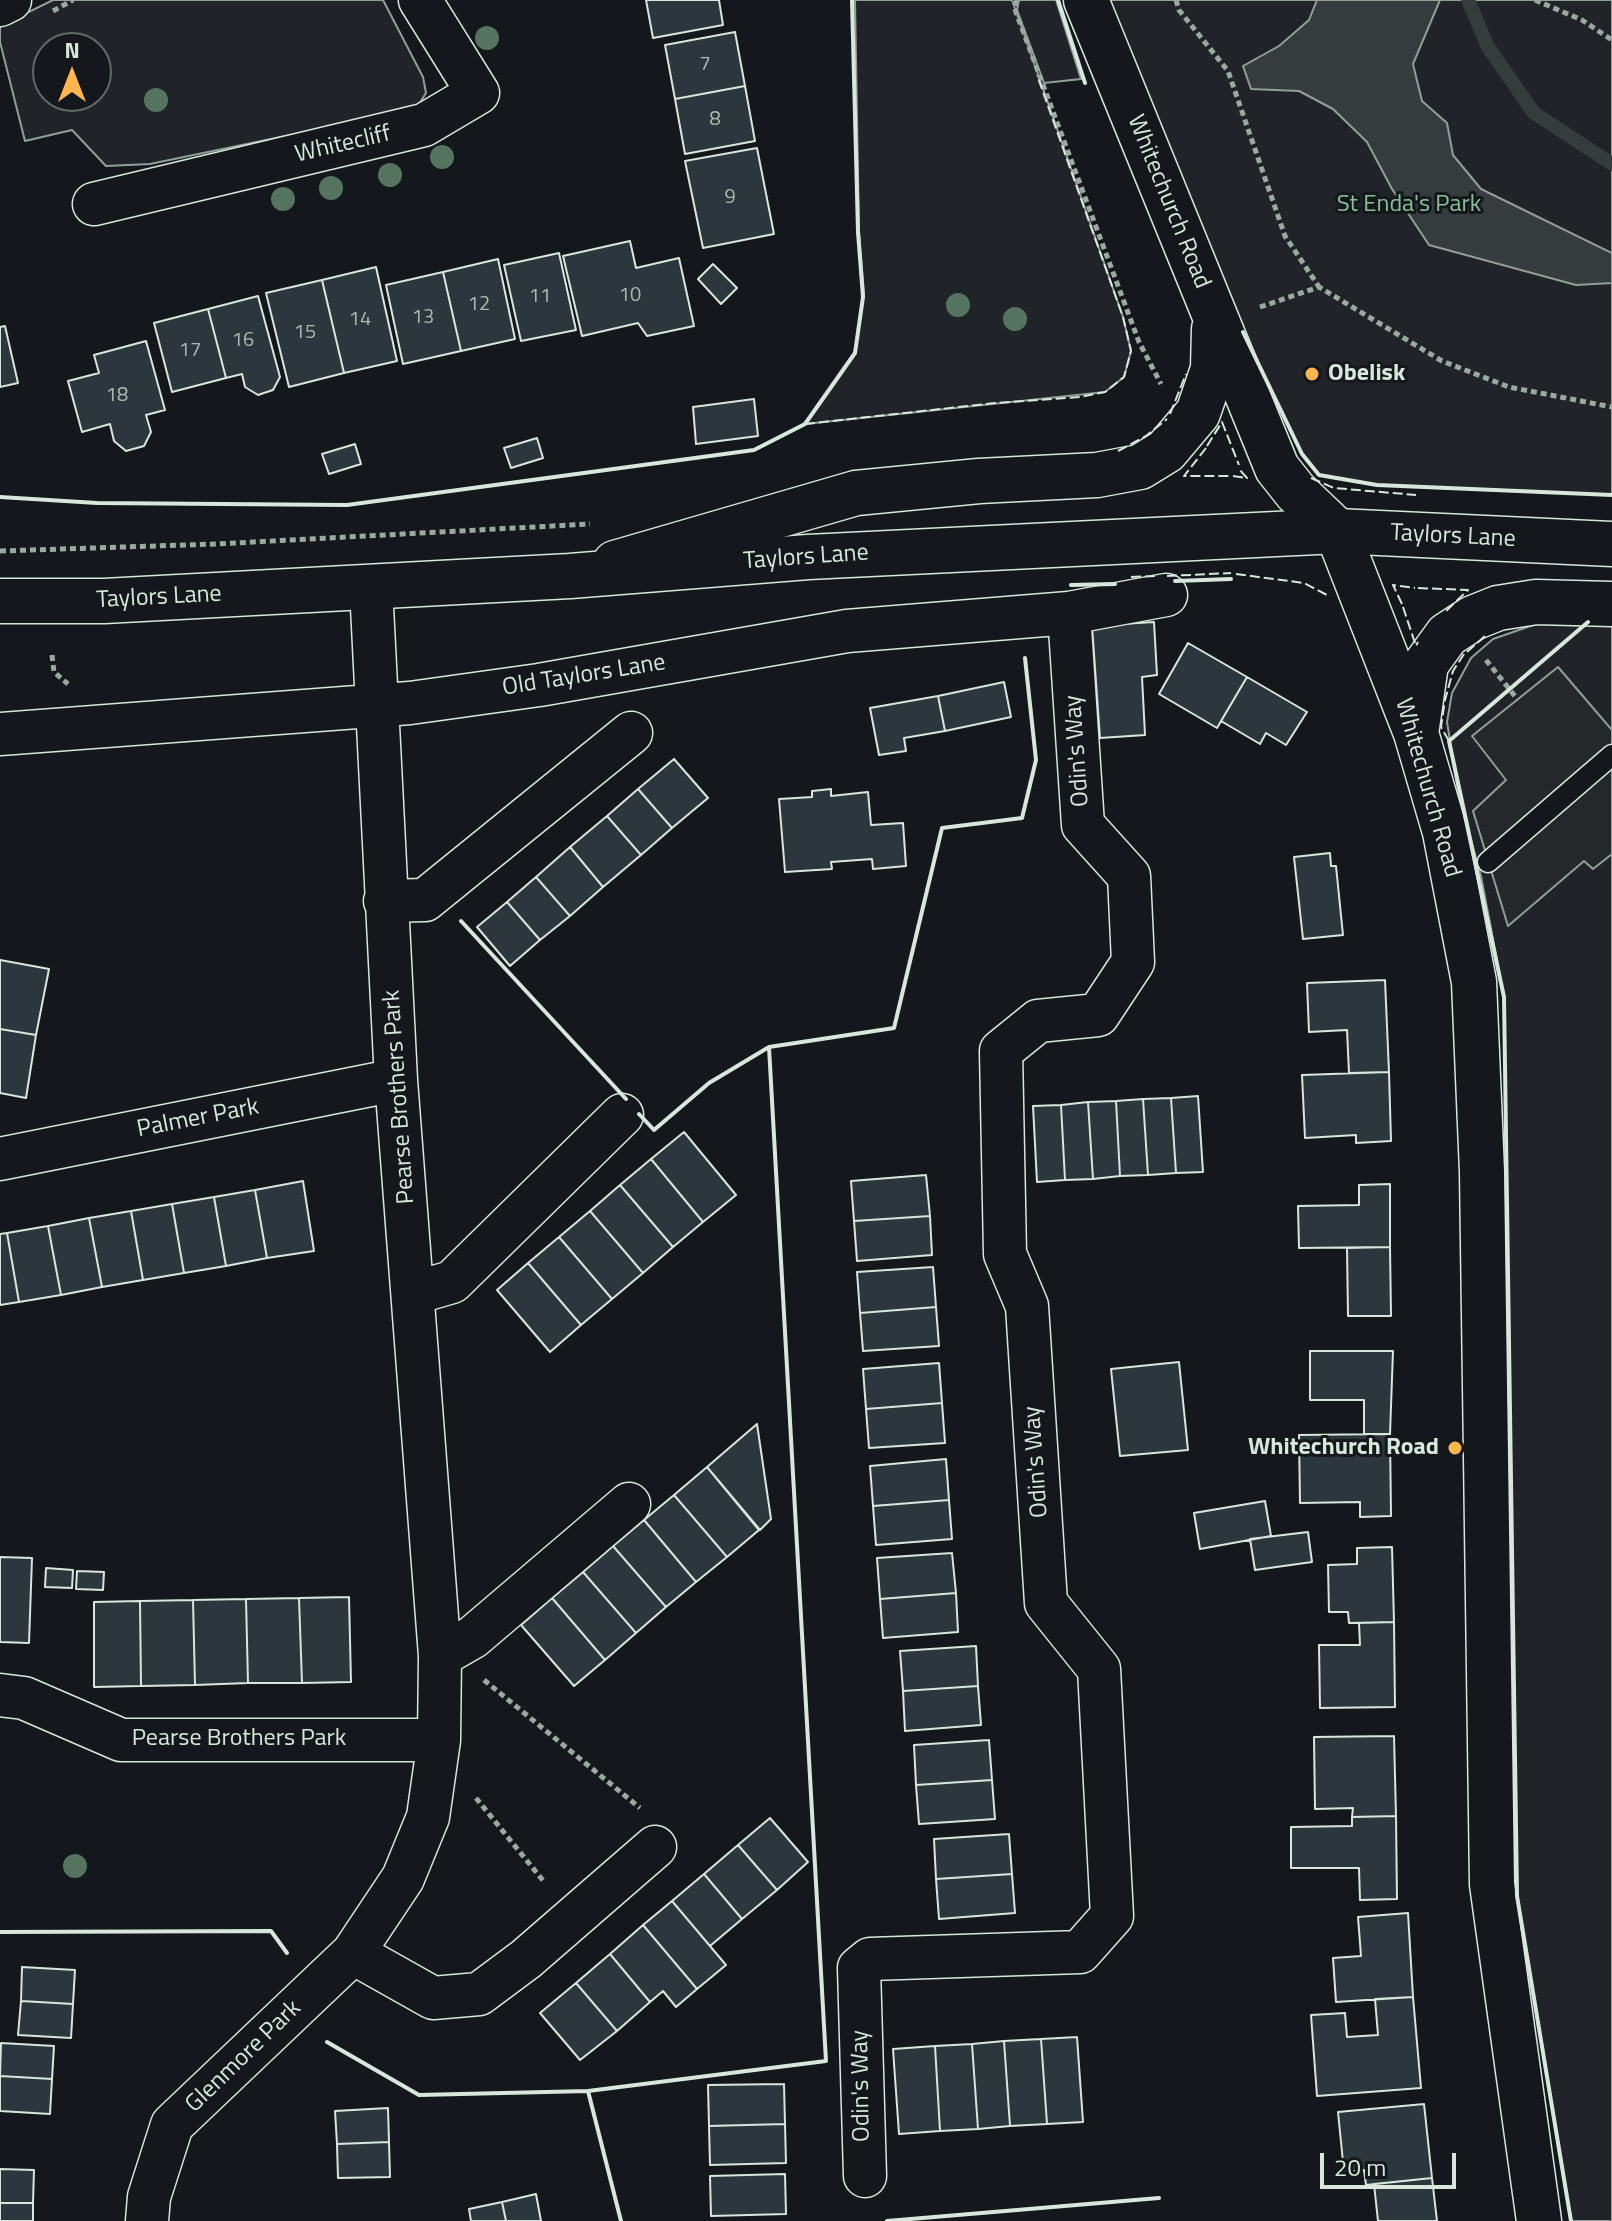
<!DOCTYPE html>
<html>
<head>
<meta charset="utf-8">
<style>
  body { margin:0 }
  #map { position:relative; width:1612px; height:2221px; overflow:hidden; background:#14181c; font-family:"Titillium Web",sans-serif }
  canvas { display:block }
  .north { position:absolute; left:32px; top:32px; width:80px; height:80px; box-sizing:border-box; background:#14181c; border:2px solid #626a69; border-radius:50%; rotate:0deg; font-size:22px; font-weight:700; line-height:32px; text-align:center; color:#d8e6dc }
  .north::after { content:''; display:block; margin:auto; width:28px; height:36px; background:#ffb74d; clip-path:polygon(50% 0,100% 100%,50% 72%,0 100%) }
  .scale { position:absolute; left:1320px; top:2153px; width:136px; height:36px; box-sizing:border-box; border:4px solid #d8e6dc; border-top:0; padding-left:10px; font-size:24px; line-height:28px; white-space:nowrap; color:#d8e6dc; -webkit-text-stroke:6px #14181c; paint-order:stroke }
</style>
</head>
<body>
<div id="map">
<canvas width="1612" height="2221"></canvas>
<div class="north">N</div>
<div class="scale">20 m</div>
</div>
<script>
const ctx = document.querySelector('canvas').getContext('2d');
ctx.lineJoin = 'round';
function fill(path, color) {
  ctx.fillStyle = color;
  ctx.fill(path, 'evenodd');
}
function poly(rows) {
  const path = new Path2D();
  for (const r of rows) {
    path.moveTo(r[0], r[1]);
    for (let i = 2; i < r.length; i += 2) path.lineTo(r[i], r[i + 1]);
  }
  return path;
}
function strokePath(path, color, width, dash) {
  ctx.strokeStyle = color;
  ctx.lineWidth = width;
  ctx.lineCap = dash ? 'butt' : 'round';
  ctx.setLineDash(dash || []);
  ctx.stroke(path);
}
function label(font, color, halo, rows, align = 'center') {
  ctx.font = font + ' "Titillium Web",sans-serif';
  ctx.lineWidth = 6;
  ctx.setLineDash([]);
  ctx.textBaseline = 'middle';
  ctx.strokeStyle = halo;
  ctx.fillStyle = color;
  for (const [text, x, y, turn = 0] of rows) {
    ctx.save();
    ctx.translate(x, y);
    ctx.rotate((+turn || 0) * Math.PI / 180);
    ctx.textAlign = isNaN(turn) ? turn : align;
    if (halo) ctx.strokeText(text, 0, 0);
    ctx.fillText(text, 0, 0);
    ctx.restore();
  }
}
const green = poly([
  [53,0,383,0,423,77,426,93,416,109,150,164,106,166,72,130,25,141,0,42,0,26,53,0],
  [48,48,96,48,96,96,48,96,48,48],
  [855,0,1012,0,1123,317,1131,351,1124,377,1105,392,805,424,855,353,864,294,859,232,855,0],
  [1019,0,1056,0,1081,79,1044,83,1017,10,1019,0],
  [1104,0,1612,0,1612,495,1377,485,1319,475,1302,454,1235,316,1104,0],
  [1542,622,1612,622,1612,2221,1571,2221,1517,1896,1504,997,1481,876,1459,797,1447,722,1452,693,1471,658,1493,639,1542,622]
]);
fill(green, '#202428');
strokePath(green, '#939e99', 2);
const parking = poly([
  [1558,667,1612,730,1612,854,1593,869,1584,861,1508,926,1473,811,1506,780,1472,736,1558,667]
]);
fill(parking, '#24282b');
strokePath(parking, '#939e99', 2);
const water = poly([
  [1317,0,1440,0,1413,64,1422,101,1447,123,1453,155,1481,189,1612,253,1612,283,1576,285,1429,245,1392,189,1367,142,1333,109,1299,91,1251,89,1243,66,1279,46,1309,20,1317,0]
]);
fill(water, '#363b3e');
strokePath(water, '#939e99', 2);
strokePath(poly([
  [1468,0,1488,47,1534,113,1612,164]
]), '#363b3e', 14);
const building = poly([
  [646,0,719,0,723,25,653,38,646,0],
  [735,32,745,86,675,99,665,45,735,32],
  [745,86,755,141,685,154,675,99,745,86],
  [757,148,774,234,703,248,685,161,757,148],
  [630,241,636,268,679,258,694,326,647,336,638,323,582,336,563,256,630,241],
  [559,253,576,330,521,341,504,265,559,253],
  [498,259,515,339,461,351,443,272,498,259],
  [713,264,737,288,721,304,698,279,713,264],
  [376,267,397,361,344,373,322,280,376,267],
  [443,272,461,351,403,364,386,285,443,272],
  [322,280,344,373,289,387,266,293,322,280],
  [258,296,280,377,273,390,258,395,245,387,242,374,226,378,208,309,258,296],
  [208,309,226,378,172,392,154,323,208,309],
  [5,326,18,383,0,387,0,327,5,326],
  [146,341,165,410,146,415,151,432,144,446,126,451,114,441,110,424,82,432,68,381,99,373,94,355,146,341],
  [754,399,758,436,696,444,693,407,754,399],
  [537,438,543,458,511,468,504,448,537,438],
  [355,444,361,464,329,474,322,454,355,444],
  [1154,622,1157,675,1142,677,1145,735,1100,738,1092,626,1154,622],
  [1188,643,1247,677,1217,728,1159,694,1188,643],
  [1247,677,1307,712,1286,745,1266,733,1260,744,1221,721,1247,677],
  [1004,682,1011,717,945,731,938,696,1004,682],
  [938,696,945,731,904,738,906,751,879,755,870,708,938,696],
  [674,759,708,798,672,828,638,789,674,759],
  [638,789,672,828,641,855,607,816,638,789],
  [831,789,831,796,868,792,871,825,903,823,906,866,873,869,872,859,831,862,832,869,785,872,779,799,812,797,812,791,831,789],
  [607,816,641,855,603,887,570,847,607,816],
  [570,847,603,887,570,916,536,877,570,847],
  [1330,853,1331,866,1336,866,1343,935,1303,939,1294,857,1330,853],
  [536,877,570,916,540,940,507,902,536,877],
  [507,902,540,940,510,966,477,927,507,902],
  [0,960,49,969,36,1035,0,1029,0,960],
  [1385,980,1389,1072,1349,1073,1347,1030,1309,1032,1307,983,1385,980],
  [0,1029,36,1035,26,1098,0,1093,0,1029],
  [1389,1072,1391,1141,1356,1143,1356,1135,1305,1138,1302,1075,1389,1072],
  [1198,1096,1203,1172,1176,1173,1171,1098,1198,1096],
  [1171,1098,1176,1173,1148,1175,1143,1099,1171,1098],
  [1143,1099,1148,1175,1120,1176,1116,1101,1143,1099],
  [1116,1101,1120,1176,1093,1179,1088,1102,1116,1101],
  [1088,1102,1093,1179,1065,1180,1061,1105,1088,1102],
  [1061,1105,1065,1180,1037,1182,1033,1106,1061,1105],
  [684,1132,736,1195,703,1222,651,1159,684,1132],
  [651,1159,703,1222,673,1247,620,1185,651,1159],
  [926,1175,930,1216,854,1221,851,1181,926,1175],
  [303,1181,314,1251,267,1258,255,1190,303,1181],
  [1390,1184,1390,1247,1299,1248,1298,1206,1359,1205,1359,1185,1390,1184],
  [620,1185,673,1247,643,1273,590,1211,620,1185],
  [255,1190,267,1258,226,1266,214,1197,255,1190],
  [214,1197,226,1266,184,1273,172,1204,214,1197],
  [172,1204,184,1273,143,1280,131,1211,172,1204],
  [131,1211,143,1280,102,1287,89,1218,131,1211],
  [590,1211,643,1273,612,1299,559,1237,590,1211],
  [930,1216,932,1255,857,1261,854,1221,930,1216],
  [89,1218,102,1287,61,1295,48,1226,89,1218],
  [48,1226,61,1295,19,1302,7,1233,48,1226],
  [7,1233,19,1302,0,1305,0,1234,7,1233],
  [559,1237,612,1299,581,1325,528,1263,559,1237],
  [1390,1247,1391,1316,1348,1316,1347,1248,1390,1247],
  [528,1263,581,1325,550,1352,497,1290,528,1263],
  [933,1267,936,1307,860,1313,857,1272,933,1267],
  [936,1307,939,1346,863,1351,860,1313,936,1307],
  [1310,1351,1393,1351,1390,1434,1364,1434,1364,1400,1310,1400,1310,1351],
  [1179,1362,1188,1450,1120,1456,1111,1369,1179,1362],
  [939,1363,942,1403,866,1409,863,1369,939,1363],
  [942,1403,945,1443,869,1448,866,1409,942,1403],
  [757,1424,771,1519,760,1530,707,1467,757,1424],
  [1390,1434,1391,1516,1360,1517,1360,1502,1300,1503,1299,1435,1390,1434],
  [946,1459,949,1500,873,1506,870,1466,946,1459],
  [707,1467,759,1530,727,1557,674,1495,707,1467],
  [674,1495,727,1557,696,1582,644,1520,674,1495],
  [949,1500,952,1539,876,1545,873,1506,949,1500],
  [1265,1501,1271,1536,1200,1549,1194,1513,1265,1501],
  [644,1520,696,1582,666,1607,613,1546,644,1520],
  [1308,1532,1312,1562,1255,1570,1250,1539,1308,1532],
  [613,1546,666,1607,636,1633,583,1572,613,1546],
  [1392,1547,1394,1622,1349,1623,1348,1612,1329,1612,1328,1565,1357,1564,1357,1548,1392,1547],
  [952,1553,956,1593,880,1599,877,1558,952,1553],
  [0,1557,32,1558,29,1643,0,1642,0,1557],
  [46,1568,73,1570,72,1588,45,1587,46,1568],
  [77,1571,104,1572,103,1590,76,1589,77,1571],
  [583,1572,636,1633,605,1660,552,1598,583,1572],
  [956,1593,958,1632,883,1638,880,1599,956,1593],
  [349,1597,351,1682,302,1683,299,1598,349,1597],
  [299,1598,302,1683,248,1683,246,1599,299,1598],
  [552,1598,605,1660,574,1686,521,1625,552,1598],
  [246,1599,248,1683,195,1685,193,1600,246,1599],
  [193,1600,195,1685,141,1686,140,1601,193,1600],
  [140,1601,141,1686,94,1687,94,1602,140,1601],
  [1394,1622,1395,1707,1320,1708,1319,1645,1360,1645,1359,1623,1394,1622],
  [976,1646,978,1686,903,1691,900,1651,976,1646],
  [978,1686,981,1725,905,1731,903,1691,978,1686],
  [1394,1736,1396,1816,1352,1817,1353,1808,1315,1809,1314,1737,1394,1736],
  [989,1740,992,1780,916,1785,914,1745,989,1740],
  [992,1780,995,1819,919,1824,916,1785,992,1780],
  [1396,1816,1397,1899,1360,1900,1359,1868,1291,1868,1291,1827,1352,1826,1352,1817,1396,1816],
  [770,1818,808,1862,777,1890,738,1845,770,1818],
  [1009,1834,1012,1874,936,1879,934,1839,1009,1834],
  [738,1845,777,1890,742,1919,704,1874,738,1845],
  [704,1874,742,1919,710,1946,672,1901,704,1874],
  [1012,1874,1015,1913,939,1919,936,1879,1012,1874],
  [672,1901,726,1965,697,1989,643,1925,672,1901],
  [1408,1913,1413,1997,1336,2002,1333,1958,1361,1956,1358,1917,1408,1913],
  [643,1925,697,1989,676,2007,663,1991,650,2002,610,1954,643,1925],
  [610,1954,650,2002,617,2031,576,1983,610,1954],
  [22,1967,75,1970,73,2004,21,2001,22,1967],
  [576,1983,617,2031,580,2060,540,2013,576,1983],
  [1413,1997,1421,2088,1317,2096,1311,2015,1345,2013,1347,2037,1378,2035,1375,1999,1413,1997],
  [21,2001,73,2004,71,2038,18,2035,21,2001],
  [1077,2037,1083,2122,1047,2124,1041,2039,1077,2037],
  [1041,2039,1047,2124,1010,2126,1004,2041,1041,2039],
  [1004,2041,1010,2126,978,2129,972,2044,1004,2041],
  [1,2043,54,2046,52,2079,0,2076,1,2043],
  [972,2044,978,2129,940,2131,935,2046,972,2044],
  [935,2046,940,2131,899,2134,893,2049,935,2046],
  [0,2076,52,2079,50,2114,0,2111,0,2076],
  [784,2084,785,2124,709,2126,708,2085,784,2084],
  [1424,2104,1432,2178,1366,2185,1364,2170,1344,2172,1338,2112,1424,2104],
  [388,2108,389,2142,337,2144,335,2111,388,2108],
  [785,2124,786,2163,710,2165,709,2126,785,2124],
  [389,2142,390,2177,338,2178,337,2144,389,2142],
  [0,2169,34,2170,33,2203,0,2203,0,2169],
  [785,2174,786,2214,711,2216,710,2176,785,2174],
  [1432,2178,1437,2221,1378,2221,1374,2184,1432,2178],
  [536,2194,541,2221,506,2221,502,2202,536,2194],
  [502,2202,506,2221,471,2221,469,2209,502,2202],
  [0,2203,33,2203,33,2221,0,2221,0,2203]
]);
fill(building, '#2c363c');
strokePath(building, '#d8e6dc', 2);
const service = poly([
  [1488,862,1612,755]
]);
const minor = poly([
  [0,5,10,0],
  [94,204,424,125,478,93,420,0],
  [0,734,410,703,539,685,847,631,1069,613,1166,595],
  [385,901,425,900,631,733],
  [0,1159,396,1080],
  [414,1293,452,1282,622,1115],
  [440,1656,473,1637,629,1504],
  [0,1695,24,1698,121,1740,439,1740],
  [353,1953,433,1998,479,1994,526,1959,655,1847],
  [865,2176,859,1968,870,1959,1080,1952,1112,1916,1099,1669,1046,1603,1027,1306,1005,1254,1001,1051,1038,1021,1098,1015,1133,962,1129,876,1083,825,1069,613],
  [147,2221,149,2197,172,2125,353,1953,403,1878,428,1817,439,1740,440,1656,396,1080,371,587]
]);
const tertiary = poly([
  [1086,0,1277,468,1296,492,1337,531,1416,733,1445,832,1474,982,1482,1172,1492,1884,1539,2221],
  [615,563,856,493,979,481,1097,475,1140,467,1166,451,1198,413,1213,369,1214,329],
  [1417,727,1426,664,1447,635,1473,618,1498,608,1536,602,1612,604]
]);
const secondary = poly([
  [0,601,104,601,570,576,808,557,1337,531,1612,544]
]);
strokePath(service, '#d8e6dc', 23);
strokePath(minor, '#d8e6dc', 45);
strokePath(tertiary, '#d8e6dc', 47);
strokePath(secondary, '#d8e6dc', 47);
strokePath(poly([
  [1017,0,1014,7,1139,342,1161,384],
  [1176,0,1179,10,1228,71,1285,236,1319,287],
  [1535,0,1582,20,1612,40],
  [53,11,73,0],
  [1260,307,1319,287,1442,361,1509,387,1612,407],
  [0,551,216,544,590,524],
  [52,655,54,672,68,684],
  [1486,660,1518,700],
  [484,1680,640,1808],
  [476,1798,545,1883]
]), '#9da8a2', 5, [6, 4]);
strokePath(service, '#14181c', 20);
strokePath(minor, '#14181c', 42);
strokePath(tertiary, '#14181c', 44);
strokePath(secondary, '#14181c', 44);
strokePath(poly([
  [1170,414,1186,374],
  [805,424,995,403,1080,397,1105,392,1124,377,1131,351,1123,317,1037,75],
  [1207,446,1222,422,1239,465],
  [1206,448,1184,476,1229,476],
  [1118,451,1146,436,1167,419],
  [1233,476,1247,478,1239,469],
  [1311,478,1334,488,1416,495],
  [1236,574,1304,583,1327,595],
  [1167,576,1231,573],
  [1131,577,1155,576],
  [1418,588,1468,590,1446,611],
  [1402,604,1393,585,1415,588],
  [1403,607,1416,646,1418,642],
  [1467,652,1485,636],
  [1449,741,1441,727,1445,700,1453,671,1464,654]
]), '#d8e6dc', 2, [10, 4]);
strokePath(poly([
  [1058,0,1085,83],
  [1243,332,1302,454,1319,475,1377,485,1612,495],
  [0,497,97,503,347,505,754,450,805,424,855,353,863,297,858,232,852,0],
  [1175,581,1231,579],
  [1071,585,1115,584],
  [461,921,626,1099],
  [639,1114,654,1130,709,1083,769,1047],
  [0,1932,271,1931,287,1953],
  [327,2042,419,2095,588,2091,621,2221],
  [588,2091,826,2061,769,1047,894,1028,942,828,1022,818,1036,760,1025,658],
  [887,2221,1159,2198],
  [1571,2221,1517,1896,1504,997,1449,741,1588,622]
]), '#d8e6dc', 4);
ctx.fillStyle = '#55745f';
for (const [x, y] of [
  [487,38],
  [156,100],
  [442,157],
  [390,175],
  [331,188],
  [283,199],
  [958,305],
  [1015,319],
  [75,1866]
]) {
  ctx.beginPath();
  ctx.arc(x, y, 12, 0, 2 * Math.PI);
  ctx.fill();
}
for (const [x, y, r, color] of [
  [1312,374,8,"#ffb74d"],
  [1455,1448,8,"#ffb74d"]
]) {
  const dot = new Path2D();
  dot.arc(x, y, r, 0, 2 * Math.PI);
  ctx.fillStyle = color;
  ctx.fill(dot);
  strokePath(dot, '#14181c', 3);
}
label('20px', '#adbab4', null, [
  ["7",705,65],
  ["8",715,120],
  ["9",730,198],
  ["10",630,296],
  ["11",540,297],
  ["12",479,305],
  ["13",423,318],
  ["14",360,320],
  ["15",305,333],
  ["16",243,341],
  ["17",190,351],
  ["18",117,396]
]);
label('24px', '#d8e6dc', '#14181c', [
  ["Whitecliff",343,145,-13],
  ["Whitechurch Road",1168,202,68],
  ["Taylors Lane",1453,537,3],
  ["Taylors Lane",806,558,-4],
  ["Taylors Lane",159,598,-3],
  ["Old Taylors Lane",584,676,-9],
  ["Odin's Way",1078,751,-94],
  ["Whitechurch Road",1427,788,74],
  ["Pearse Brothers Park",400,1097,-94],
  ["Palmer Park",198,1119,-11],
  ["Odin's Way",1037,1462,-94],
  ["Pearse Brothers Park",239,1739],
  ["Glenmore Park",244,2057,-44],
  ["Odin's Way",862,2086,-91]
]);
label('24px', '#8ac095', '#14181c', [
  ["St Enda's Park",1409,205]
]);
label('bold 24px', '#d8e6dc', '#14181c', [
  ["Obelisk",1328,374],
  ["Whitechurch Road",1439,1448,"right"]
], 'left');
</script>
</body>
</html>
